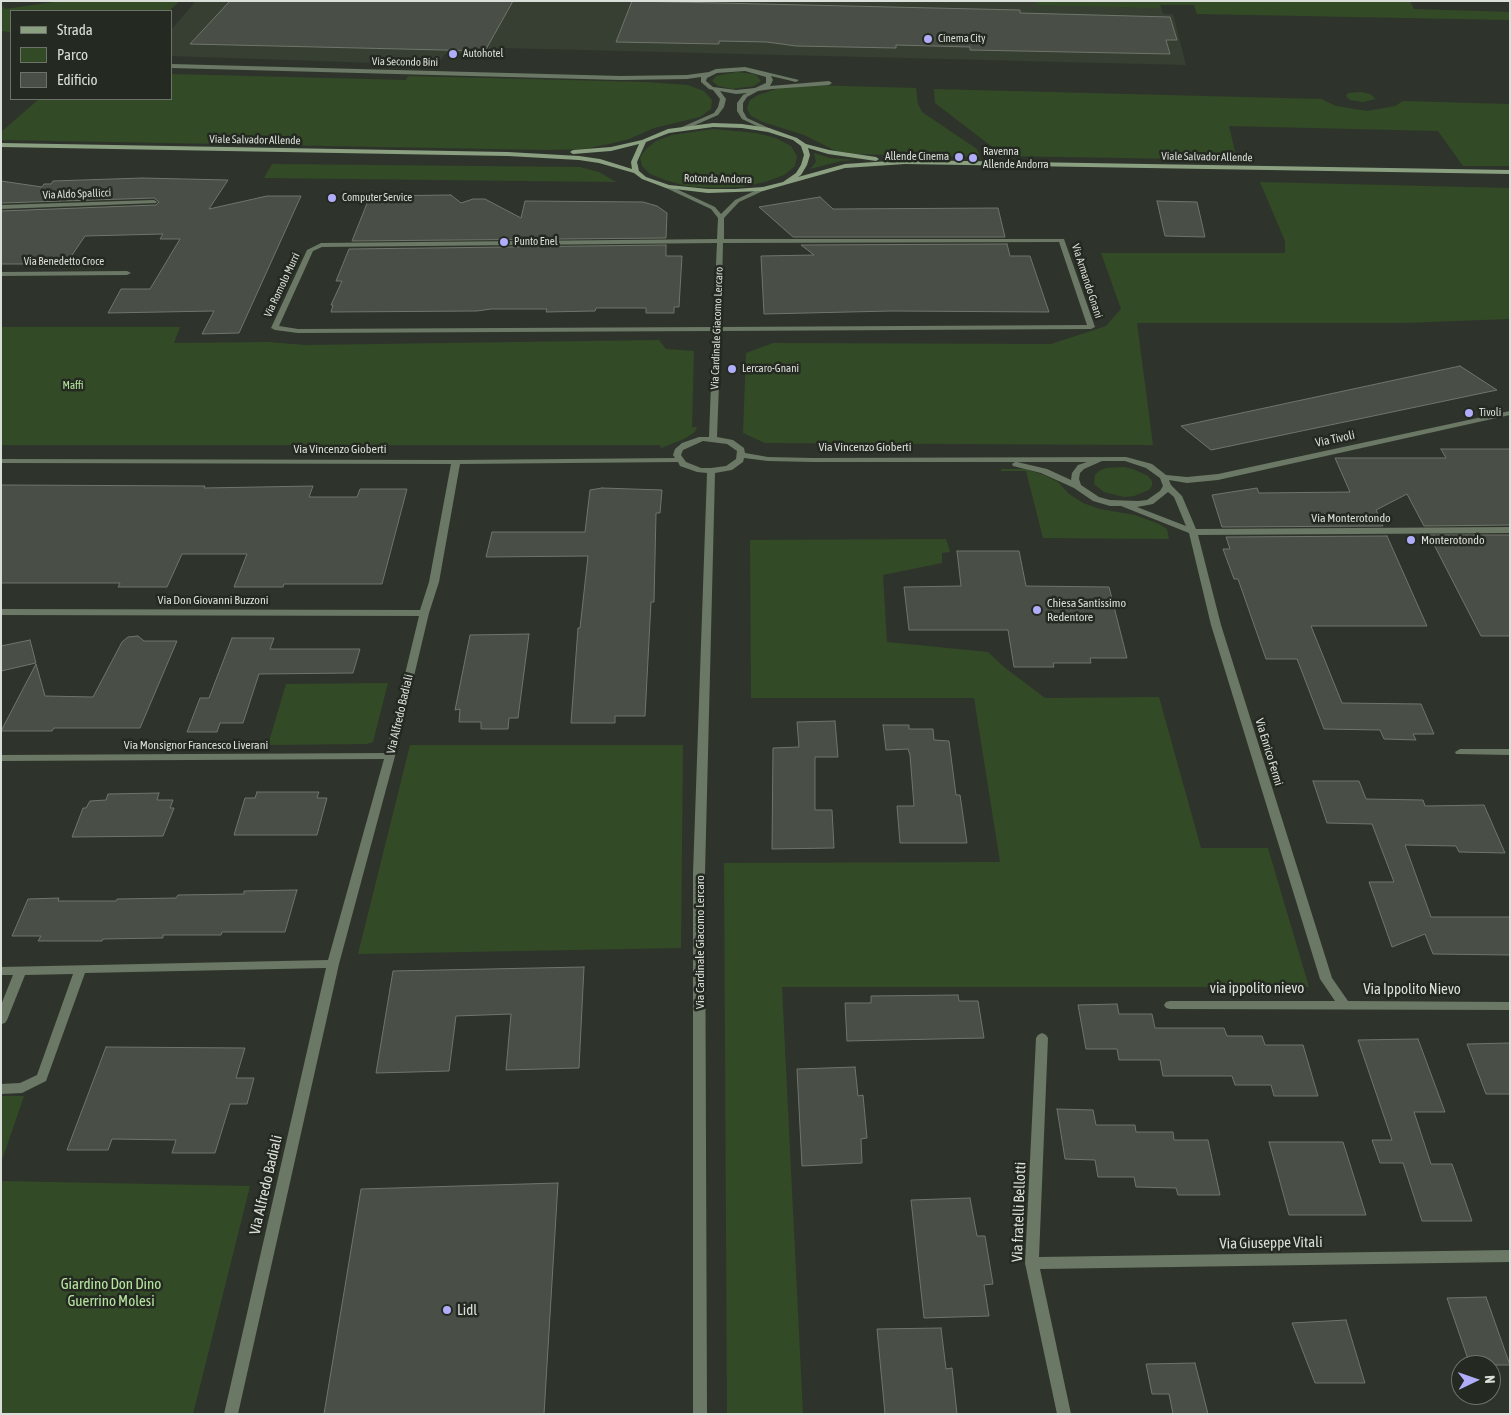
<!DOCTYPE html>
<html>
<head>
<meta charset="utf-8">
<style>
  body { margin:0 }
  #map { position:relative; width:1511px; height:1415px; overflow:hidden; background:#2e342b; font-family:"Asap Condensed",sans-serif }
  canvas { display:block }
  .frame { position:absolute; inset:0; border:2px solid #dbdfd9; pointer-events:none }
  .legend { position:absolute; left:10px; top:10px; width:162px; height:90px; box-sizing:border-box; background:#242a21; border:1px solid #6d726b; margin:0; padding:6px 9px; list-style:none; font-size:15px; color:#dbdfd9 }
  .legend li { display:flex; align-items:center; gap:10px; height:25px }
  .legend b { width:25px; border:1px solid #6d726b }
  .north { position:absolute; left:1451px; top:1355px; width:50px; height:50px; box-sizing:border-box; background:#242a21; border:1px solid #6d726b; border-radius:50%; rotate:87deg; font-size:14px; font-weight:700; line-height:20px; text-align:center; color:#dbdfd9 }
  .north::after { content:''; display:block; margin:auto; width:18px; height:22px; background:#b0aefa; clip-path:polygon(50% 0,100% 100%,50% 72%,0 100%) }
</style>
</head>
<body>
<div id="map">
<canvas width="1511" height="1415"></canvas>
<div class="frame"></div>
<ul class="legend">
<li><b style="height:6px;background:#8ba080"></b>Strada</li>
<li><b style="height:14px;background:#334a26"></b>Parco</li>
<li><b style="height:14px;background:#494f46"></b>Edificio</li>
</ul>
<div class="north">N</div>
</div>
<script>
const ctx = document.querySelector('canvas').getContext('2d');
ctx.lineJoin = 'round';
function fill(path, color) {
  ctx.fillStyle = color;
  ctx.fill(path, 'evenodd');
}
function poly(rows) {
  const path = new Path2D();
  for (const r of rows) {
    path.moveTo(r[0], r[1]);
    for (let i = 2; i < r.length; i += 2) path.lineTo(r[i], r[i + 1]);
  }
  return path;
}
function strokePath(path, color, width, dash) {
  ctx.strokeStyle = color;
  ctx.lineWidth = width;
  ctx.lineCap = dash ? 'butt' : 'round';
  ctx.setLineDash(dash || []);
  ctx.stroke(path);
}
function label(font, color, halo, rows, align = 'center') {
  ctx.font = font + ' "Asap Condensed",sans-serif';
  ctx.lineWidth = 5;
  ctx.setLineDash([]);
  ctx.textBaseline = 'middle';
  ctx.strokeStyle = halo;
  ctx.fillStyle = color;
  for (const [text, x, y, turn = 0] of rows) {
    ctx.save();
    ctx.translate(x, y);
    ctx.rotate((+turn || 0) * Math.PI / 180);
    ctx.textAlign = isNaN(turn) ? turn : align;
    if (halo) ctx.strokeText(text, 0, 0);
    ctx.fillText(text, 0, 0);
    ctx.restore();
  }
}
fill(poly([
  [196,1,1004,1,1160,5,1163,14,1173,14,1186,65,502,48,499,52,445,54,437,65,171,56,171,30]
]), '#363f31');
fill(poly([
  [60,1,180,1,169,11,11,11,11,32,1,31,1,4,5,9],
  [1004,1,1410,1,1414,9,1510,12,1510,20,1197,14,1194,5,1160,5,1161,8,1036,5,1036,2],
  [737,72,753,74,757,76,761,81,754,86,732,89,718,86,712,81,716,76],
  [171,74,406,80,408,76,646,82,688,85,704,91,712,100,711,109,700,117,654,128,629,139,609,144,584,149,547,150,1,140,1,132,39,99,171,99],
  [809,85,916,88,918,104,922,112,977,149,980,157,855,154,836,151,804,135,763,122,751,116,747,108,750,100,758,95,779,88],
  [934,89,1321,99,1336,106,1367,111,1395,106,1403,101,1510,104,1510,166,1463,166,1438,131,1229,126,1237,160,1004,156,935,103],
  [1361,92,1370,94,1376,99,1363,102,1350,100,1346,96,1348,93],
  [713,129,756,133,776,138,791,146,797,156,795,166,784,175,765,182,741,187,714,188,687,186,665,180,650,174,642,166,640,157,646,149,656,141,672,135],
  [814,153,830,158,856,160,841,161,810,169,816,162],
  [272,164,580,167,599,172,616,182,264,178],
  [1260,182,1510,188,1510,319,1402,323,1137,323,1153,445,765,443,743,433,746,353,773,343,1051,344,1106,326,1121,309,1101,253,1285,253,1285,241],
  [1,327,180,327,174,343,268,342,305,345,659,340,666,349,694,351,692,427,697,427,695,432,684,439,661,448,660,445,1,445],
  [1124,467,1133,469,1148,476,1152,481,1152,486,1149,490,1134,496,1124,497,1104,492,1094,484,1095,475,1099,471,1106,468],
  [1001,469,1026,469,1044,475,1058,482,1069,494,1083,503,1100,509,1135,515,1159,524,1167,529,1169,539,1043,538,1026,471,1001,471],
  [946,539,950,552,942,553,942,563,883,575,887,642,988,652,1004,667,1045,698,1159,697,1201,848,1268,848,1309,987,782,987,803,1414,727,1414,724,863,1000,862,974,698,751,698,750,540],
  [388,683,373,742,367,744,268,745,286,684],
  [410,745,683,745,681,948,358,954],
  [1,1096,24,1096,1,1163],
  [1,1181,250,1186,193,1414,1,1414]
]), '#334a26');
const building = poly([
  [230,1,513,1,485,51,190,44,230,1],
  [632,1,1020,10,1020,13,1170,17,1177,40,1166,40,1170,54,970,50,970,47,896,45,896,48,796,46,767,42,719,41,719,44,616,42,632,1],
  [142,178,228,180,209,209,267,196,301,196,239,333,202,334,214,311,108,313,121,289,150,289,180,239,160,239,163,234,85,236,66,264,1,264,1,211,156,205,159,202,154,198,1,203,1,181,42,187,44,184,51,184,53,181,142,178],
  [451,195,461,203,473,199,485,199,521,218,525,201,643,202,657,206,667,213,666,238,352,241,370,196,451,195],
  [820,197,833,209,998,208,1005,237,793,237,759,207,820,197],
  [1157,201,1197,202,1205,237,1165,236,1157,201],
  [1007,244,1010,256,1030,256,1049,312,891,311,764,314,761,256,814,255,801,245,1007,244],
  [666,245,666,256,682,256,679,307,674,307,674,313,646,313,646,308,596,308,595,311,546,312,547,309,491,309,477,311,331,312,333,305,331,305,342,281,336,281,349,249,666,245],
  [1460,366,1497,390,1211,450,1181,426,1460,366],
  [1441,449,1510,449,1510,525,1424,526,1407,494,1376,510,1383,526,1222,527,1212,495,1257,488,1259,493,1350,492,1335,458,1446,458,1441,449],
  [1,485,205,486,204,488,313,486,309,497,357,497,360,489,407,489,382,584,284,584,283,587,234,587,247,554,182,554,167,587,118,587,120,583,1,583,1,485],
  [602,488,662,490,660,513,656,513,654,602,651,602,645,716,615,716,615,723,571,723,578,628,580,628,588,556,486,557,492,532,585,532,590,490,602,488],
  [1429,535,1510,535,1510,636,1481,636,1429,535],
  [1387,536,1427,626,1311,626,1342,703,1421,704,1434,734,1413,734,1416,740,1384,739,1380,730,1324,729,1297,659,1266,659,1238,579,1234,579,1223,549,1230,549,1226,537,1387,536],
  [957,551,1019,551,1026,586,1109,587,1127,658,1090,658,1091,663,1053,663,1054,667,1014,667,1008,630,909,630,904,587,961,586,957,551],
  [529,634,518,718,509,718,508,729,481,729,481,722,459,722,460,709,455,710,470,635,529,634],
  [138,636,144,641,177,641,140,728,54,728,52,731,1,731,36,664,45,696,93,697,122,642,128,637,138,636],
  [232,638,274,638,270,649,360,649,353,673,259,674,243,723,220,723,217,732,187,732,200,698,209,698,232,638],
  [30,640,36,663,1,671,1,646,30,640],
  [835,721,838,757,815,757,815,810,832,810,834,848,772,849,773,748,799,747,797,722,835,721],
  [883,725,909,725,909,729,933,729,934,740,949,741,956,795,960,795,967,843,900,843,897,806,914,806,910,755,908,749,886,750,883,725],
  [1313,781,1359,781,1366,799,1423,800,1425,806,1484,805,1505,853,1459,852,1456,846,1405,845,1431,917,1510,917,1510,955,1433,954,1425,934,1392,947,1369,882,1394,882,1372,824,1327,823,1313,781],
  [257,792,319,792,317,798,327,798,317,835,234,835,245,798,255,798,257,792],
  [159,793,157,800,173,800,170,808,174,808,163,836,72,837,83,808,86,808,90,801,106,800,108,794,159,793],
  [297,890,285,932,222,932,221,935,163,935,163,938,103,939,102,941,38,941,41,936,12,936,28,899,59,898,58,901,116,901,117,899,176,898,178,895,244,894,244,891,297,890],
  [584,967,579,1068,506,1070,511,1014,456,1016,449,1071,376,1073,393,971,584,967],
  [958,995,959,1001,978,1001,984,1038,847,1041,845,1003,871,1003,871,996,958,995],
  [1117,1004,1119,1014,1152,1014,1155,1028,1224,1028,1227,1036,1262,1036,1265,1045,1303,1045,1318,1096,1274,1096,1271,1085,1235,1085,1232,1076,1163,1076,1160,1060,1119,1060,1117,1049,1086,1049,1078,1005,1117,1004],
  [1418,1039,1445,1112,1414,1112,1431,1164,1452,1164,1472,1221,1422,1221,1403,1163,1380,1163,1372,1140,1392,1140,1358,1040,1418,1039],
  [1510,1043,1510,1094,1486,1094,1467,1044,1510,1043],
  [106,1047,245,1048,236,1078,254,1078,247,1104,230,1104,215,1153,172,1153,176,1140,112,1139,108,1150,67,1150,106,1047],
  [855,1067,858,1096,863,1095,867,1138,861,1139,862,1163,802,1166,797,1069,855,1067],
  [1057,1109,1093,1110,1096,1125,1135,1125,1136,1132,1173,1132,1174,1140,1208,1140,1220,1195,1178,1195,1176,1188,1136,1187,1134,1177,1098,1177,1095,1160,1065,1159,1057,1109],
  [1269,1142,1343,1142,1366,1215,1289,1215,1269,1142],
  [558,1183,544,1414,324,1414,361,1189,558,1183],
  [970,1198,977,1236,985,1236,993,1284,984,1285,989,1316,924,1318,911,1200,970,1198],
  [1486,1297,1510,1365,1470,1365,1447,1298,1486,1297],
  [1346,1320,1365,1383,1315,1383,1292,1323,1346,1320],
  [941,1328,946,1369,952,1368,957,1414,885,1414,877,1329,941,1328],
  [1195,1363,1208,1414,1173,1414,1169,1394,1152,1394,1146,1364,1195,1363]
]);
fill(building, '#494f46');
strokePath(building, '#6f756b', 1);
fill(poly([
  [171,64,621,76,687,75,709,72,716,69,745,67,799,80,796,82,771,76,773,80,770,86,829,81,832,83,829,85,772,89,758,91,747,97,743,103,743,111,747,118,771,129,771,131,767,131,742,119,737,111,737,103,743,95,747,93,736,94,720,91,726,99,724,107,718,115,684,130,681,128,682,127,714,113,718,107,720,99,713,90,709,89,701,82,701,77,687,79,621,80,171,68,171,64],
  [745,71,766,77,766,83,755,88,736,90,713,87,706,81,707,78,717,73,745,71],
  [668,185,715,207,721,214,735,200,761,188,765,188,765,190,739,202,724,218,724,239,1064,239,1095,327,1091,329,721,331,717,437,733,440,744,448,745,453,768,457,813,458,1126,457,1152,464,1166,475,1187,477,1218,474,1510,411,1510,415,1218,480,1187,483,1169,480,1171,485,1182,496,1196,529,1510,527,1510,533,1198,535,1221,625,1332,978,1348,1001,1510,1002,1510,1010,1170,1009,1166,1008,1164,1005,1166,1002,1170,1001,1335,1001,1320,979,1211,625,1189,533,1121,506,1110,506,1093,501,1074,488,1041,473,1013,466,1012,464,1015,462,813,462,768,461,744,458,743,462,732,470,715,473,705,873,707,1414,693,1414,693,873,707,473,697,472,680,466,678,462,460,464,439,582,429,613,395,756,339,964,238,1414,224,1414,326,968,85,973,46,1081,22,1093,1,1094,1,1084,20,1083,37,1075,73,974,25,975,7,1020,5,1023,1,1024,1,1005,13,975,1,975,1,967,328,960,384,759,1,761,1,755,386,753,419,616,1,615,1,609,420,610,429,582,451,464,1,463,1,459,456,460,675,458,673,455,675,449,682,443,699,437,709,437,713,331,298,333,275,330,271,328,307,250,321,243,717,239,718,218,711,209,666,188,665,187,668,185],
  [1059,242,1087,325,721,327,723,243,1059,242],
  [717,243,713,327,298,329,279,326,313,251,322,247,717,243],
  [703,441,727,444,737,451,736,459,726,466,711,468,701,468,686,462,681,455,683,450,703,441],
  [1102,461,1125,461,1146,468,1160,478,1163,486,1160,491,1147,500,1138,501,1110,500,1099,497,1081,485,1079,479,1080,473,1084,469,1102,461],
  [1017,462,1087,462,1078,465,1072,473,1071,480,1047,469,1017,462],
  [1168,492,1174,497,1186,526,1137,507,1153,504,1168,492],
  [154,200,157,202,156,203,1,209,1,205,154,200],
  [1,272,127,271,131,273,127,275,1,276,1,272],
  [1460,749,1510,749,1510,755,1456,754,1455,752,1460,749],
  [1042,1033,1046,1035,1048,1038,1039,1257,1510,1250,1510,1262,1040,1269,1071,1414,1057,1414,1025,1263,1036,1038,1038,1035,1042,1033]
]), '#6b7865');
fill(poly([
  [713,123,742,124,769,128,797,138,806,144,829,150,876,157,879,159,876,161,828,154,808,148,810,155,807,165,801,175,798,177,845,164,905,160,1510,170,1510,174,905,164,845,168,763,191,708,193,666,188,642,179,634,173,599,163,579,160,508,156,1,147,1,143,508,152,579,156,600,159,632,169,631,162,639,144,611,151,573,154,570,152,573,150,611,147,642,140,668,129,713,123],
  [713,127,742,128,768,132,793,140,801,146,804,155,801,165,796,173,783,182,763,187,735,189,708,189,669,185,646,177,639,171,637,162,646,142,669,133,713,127]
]), '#8ba080');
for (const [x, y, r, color] of [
  [928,39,5,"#b0aefa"],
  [453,54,5,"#b0aefa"],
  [959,157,5,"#b0aefa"],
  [973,158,5,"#b0aefa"],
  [332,198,5,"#b0aefa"],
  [504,242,5,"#b0aefa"],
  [732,369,5,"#b0aefa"],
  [1469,413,5,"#b0aefa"],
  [1411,540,5,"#b0aefa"],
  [1037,610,5,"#b0aefa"],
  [447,1310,5,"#b0aefa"]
]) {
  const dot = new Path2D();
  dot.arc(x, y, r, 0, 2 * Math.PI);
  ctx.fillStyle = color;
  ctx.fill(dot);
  strokePath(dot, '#242a21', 2);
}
label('11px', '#dbdfd9', '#242a21', [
  ["Cinema City",938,39],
  ["Autohotel",463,54],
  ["Ravenna",983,152],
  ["Allende Andorra",983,165],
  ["Allende Cinema",949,157,"right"],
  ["Computer Service",342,198],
  ["Punto Enel",514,242],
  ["Lercaro-Gnani",742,369],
  ["Tivoli",1479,413]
], 'left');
label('11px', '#dbdfd9', '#242a21', [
  ["Via Secondo Bini",405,62,1],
  ["Viale Salvador Allende",255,140,1],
  ["Viale Salvador Allende",1207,157,1],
  ["Rotonda Andorra",718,179,1],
  ["Via Aldo Spallicci",77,194,-2],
  ["Via Benedetto Croce",64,262],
  ["Via Armando Gnani",1087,281,72],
  ["Via Romolo Murri",282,285,-65],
  ["Via Cardinale Giacomo Lercaro",717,328,-88]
]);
label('11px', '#b6e49e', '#242a21', [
  ["Maffi",73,386]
]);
label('12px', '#dbdfd9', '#242a21', [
  ["Via Tivoli",1335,439,-12],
  ["Via Vincenzo Gioberti",865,447],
  ["Via Vincenzo Gioberti",340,449],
  ["Via Monterotondo",1351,518],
  ["Via Don Giovanni Buzzoni",213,600],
  ["Via Alfredo Badiali",400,714,-77],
  ["Via Monsignor Francesco Liverani",196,745],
  ["Via Enrico Fermi",1269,752,73],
  ["Via Cardinale Giacomo Lercaro",700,942,-90]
]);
label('12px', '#dbdfd9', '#242a21', [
  ["Monterotondo",1421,540],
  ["Chiesa Santissimo",1047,603],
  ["Redentore",1047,617]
], 'left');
label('15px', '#dbdfd9', '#242a21', [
  ["via ippolito nievo",1257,988],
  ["Via Ippolito Nievo",1412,989],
  ["Via Alfredo Badiali",266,1185,-77],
  ["Via fratelli Bellotti",1019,1212,-88],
  ["Via Giuseppe Vitali",1271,1243,-1]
]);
label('15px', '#b6e49e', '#242a21', [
  ["Giardino Don Dino",111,1284],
  ["Guerrino Molesi",111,1301]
]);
label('15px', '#dbdfd9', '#242a21', [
  ["Lidl",457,1310]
], 'left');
</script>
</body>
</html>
